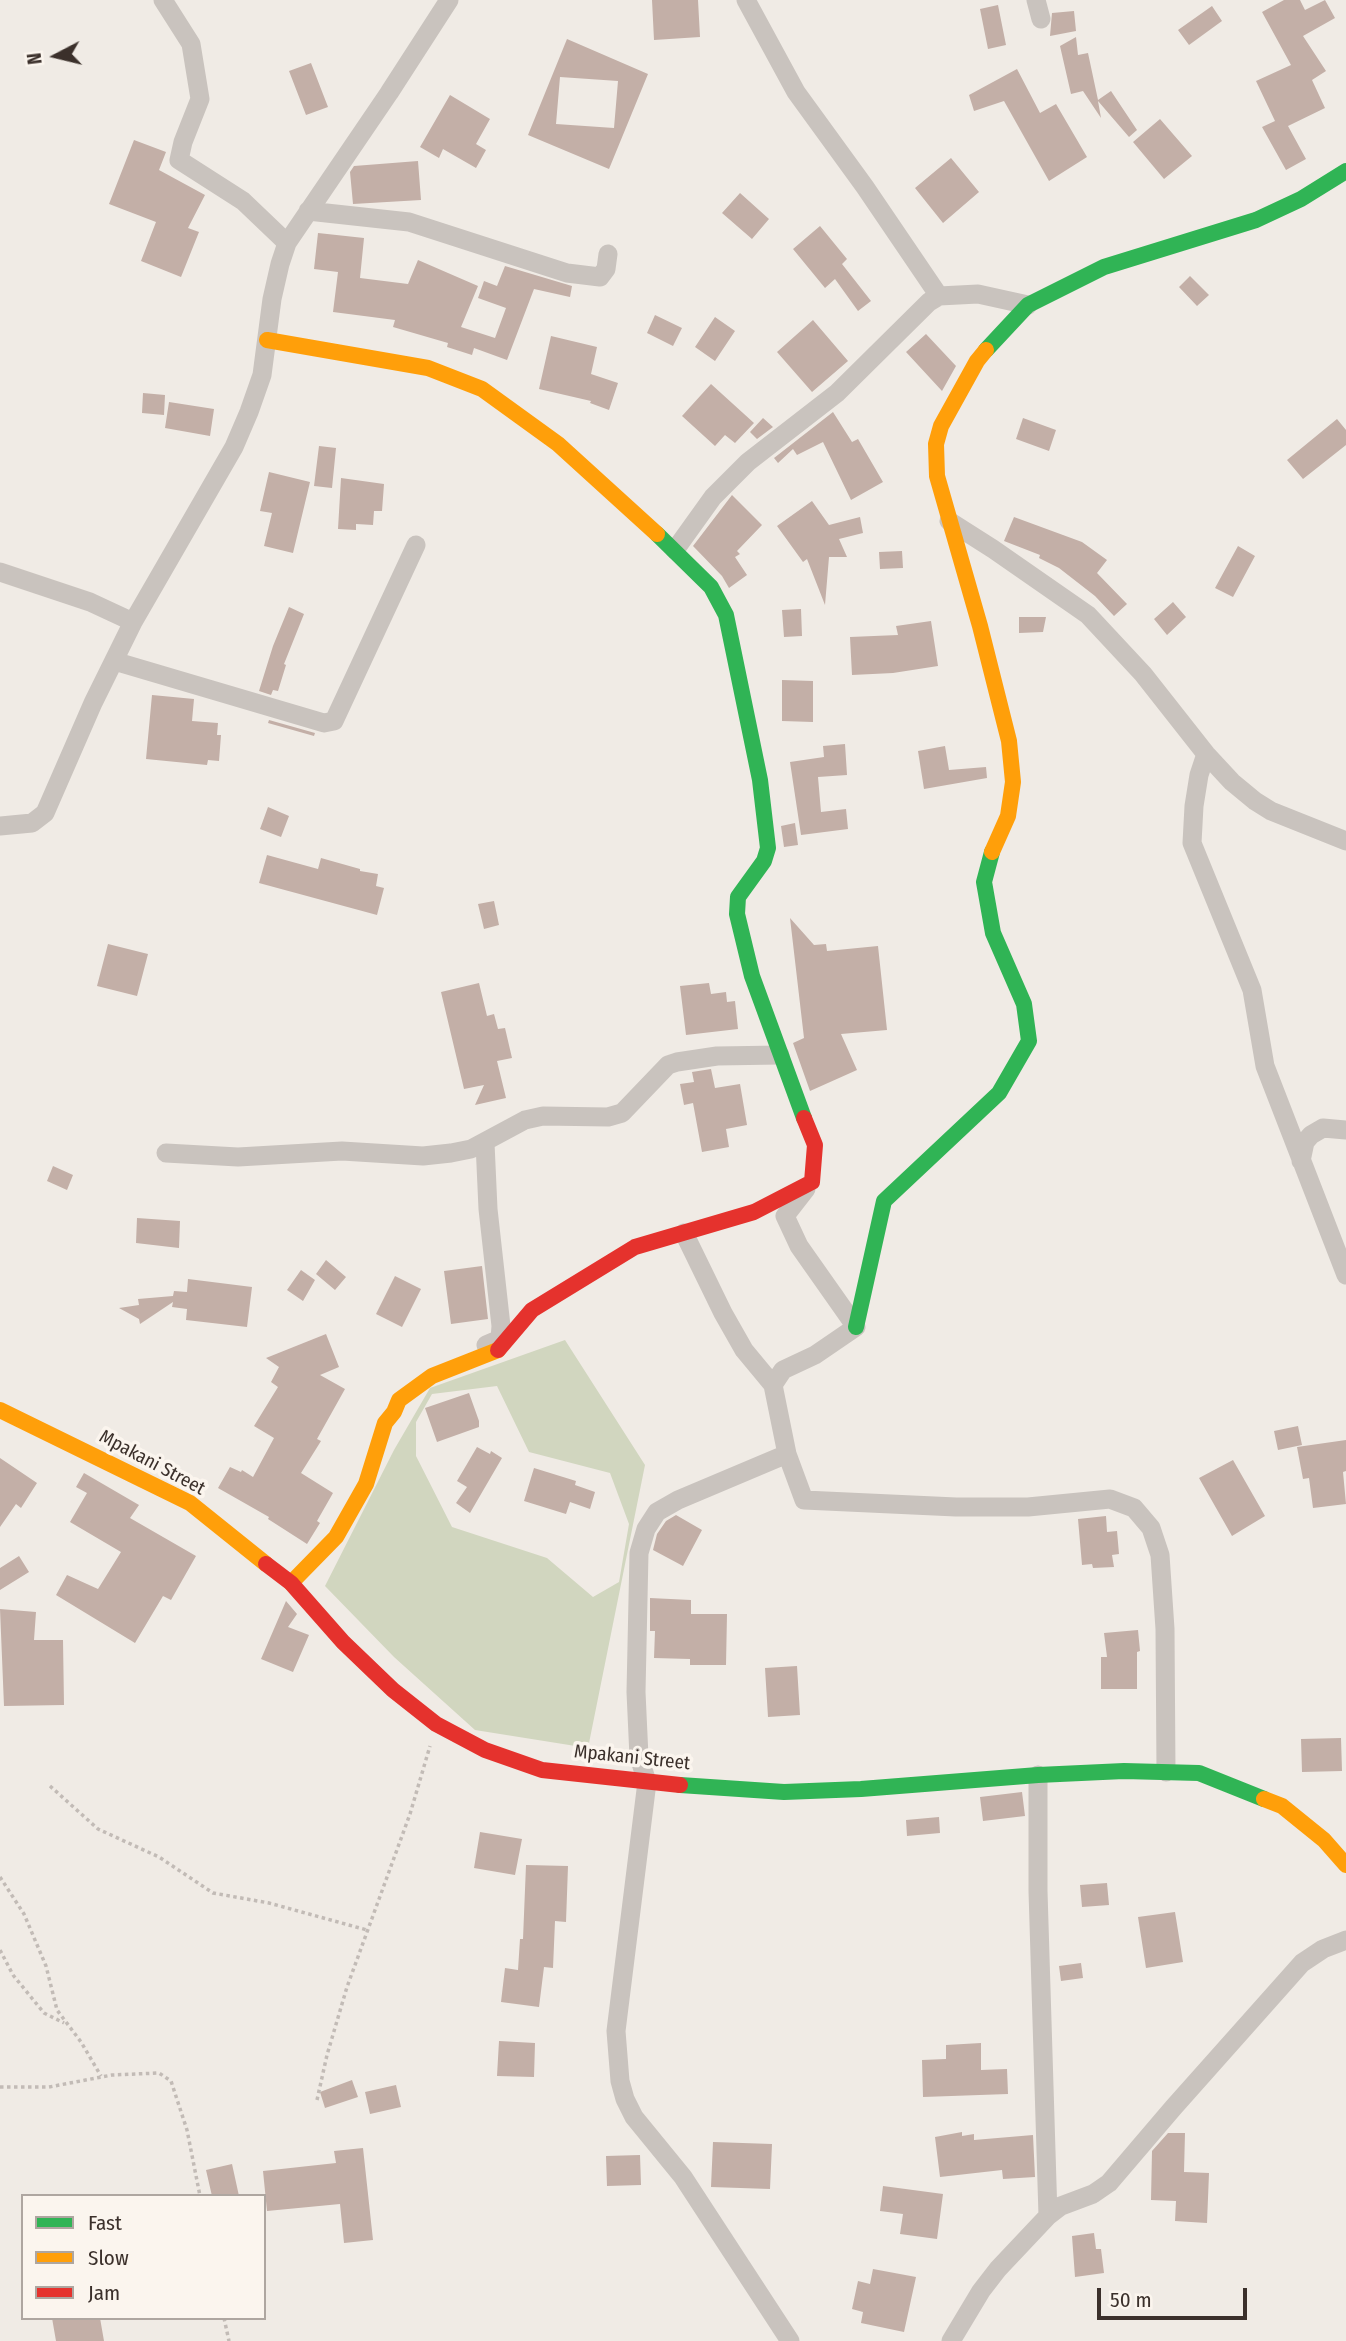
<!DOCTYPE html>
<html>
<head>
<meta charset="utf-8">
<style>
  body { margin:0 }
  #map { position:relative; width:1346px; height:2341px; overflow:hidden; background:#f0ebe5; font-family:"Fira Sans Condensed",sans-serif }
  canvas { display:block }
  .legend { position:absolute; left:21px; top:2194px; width:245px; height:126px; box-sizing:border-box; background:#fbf5ee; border:2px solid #aea6a0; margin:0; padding:9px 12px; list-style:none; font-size:21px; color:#3b302b }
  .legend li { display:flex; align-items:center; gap:14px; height:35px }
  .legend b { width:35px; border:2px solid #aea6a0 }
  .north { position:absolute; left:21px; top:21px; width:70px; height:70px; -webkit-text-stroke:5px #fbf5ee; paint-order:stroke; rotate:263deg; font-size:19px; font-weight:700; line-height:28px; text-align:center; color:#3b302b }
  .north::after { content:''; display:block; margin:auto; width:24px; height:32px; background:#3b302b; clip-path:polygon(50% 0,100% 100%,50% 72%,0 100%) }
  .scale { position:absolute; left:1097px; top:2288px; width:150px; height:32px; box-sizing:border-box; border:4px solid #3b302b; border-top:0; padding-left:9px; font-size:21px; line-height:24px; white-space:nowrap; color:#3b302b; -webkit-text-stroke:5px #fbf5ee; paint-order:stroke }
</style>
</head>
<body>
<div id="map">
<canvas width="1346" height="2341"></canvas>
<ul class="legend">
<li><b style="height:9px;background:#30b455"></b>Fast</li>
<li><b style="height:9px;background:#ff9f0a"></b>Slow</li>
<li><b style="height:9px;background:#e5322d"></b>Jam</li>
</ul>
<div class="north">N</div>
<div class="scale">50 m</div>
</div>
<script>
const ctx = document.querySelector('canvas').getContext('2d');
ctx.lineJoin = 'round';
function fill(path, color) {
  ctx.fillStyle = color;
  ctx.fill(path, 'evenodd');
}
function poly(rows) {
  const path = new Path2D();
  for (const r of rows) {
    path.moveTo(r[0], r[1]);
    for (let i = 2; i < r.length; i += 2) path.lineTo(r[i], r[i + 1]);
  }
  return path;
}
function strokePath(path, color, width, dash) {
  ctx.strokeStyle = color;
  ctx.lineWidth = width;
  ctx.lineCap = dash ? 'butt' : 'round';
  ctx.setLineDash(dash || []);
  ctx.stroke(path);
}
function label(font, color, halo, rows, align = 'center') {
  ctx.font = font + ' "Fira Sans Condensed",sans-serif';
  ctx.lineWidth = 7;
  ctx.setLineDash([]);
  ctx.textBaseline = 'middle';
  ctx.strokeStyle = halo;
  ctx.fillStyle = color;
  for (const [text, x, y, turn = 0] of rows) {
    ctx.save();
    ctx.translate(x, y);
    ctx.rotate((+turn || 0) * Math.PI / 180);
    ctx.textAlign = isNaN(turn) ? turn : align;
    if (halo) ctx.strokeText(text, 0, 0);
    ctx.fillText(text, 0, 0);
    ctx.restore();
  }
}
fill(poly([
  [565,1340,645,1465,588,1748,475,1730,394,1657,325,1586,394,1450,430,1388],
  [497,1386,529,1452,610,1473,629,1524,619,1582,593,1597,547,1558,452,1527,416,1456,416,1422,432,1394]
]), '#d1d6bf');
fill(poly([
  [652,0,698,0,700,37,654,40],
  [1284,0,1300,0,1305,10,1325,0,1335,18,1303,36,1326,71,1312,80,1325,108,1288,126,1306,159,1286,170,1262,127,1275,121,1256,81,1291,65,1262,12],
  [998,5,1006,45,988,49,980,9],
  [1212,6,1222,21,1189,45,1178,30],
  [1074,11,1076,31,1050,36,1052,13],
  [1076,37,1078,55,1088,53,1098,100,1111,91,1137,130,1129,137,1098,101,1101,118,1083,91,1071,94,1060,46],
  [567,39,648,74,609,169,528,135],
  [560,77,618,81,614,128,556,124],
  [311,63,328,107,306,115,289,71],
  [1017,69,1040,113,1056,104,1087,157,1049,181,1004,101,974,111,969,95],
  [450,95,490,119,476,144,486,150,476,168,443,149,439,158,420,147],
  [1160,119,1192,156,1164,179,1133,142],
  [134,140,166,152,159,170,205,195,188,228,199,232,181,277,141,261,156,222,109,204],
  [951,158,979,192,943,223,915,188],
  [418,161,421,200,353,204,350,172,354,166],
  [740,193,769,219,752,239,722,213],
  [820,226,847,259,842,264,871,301,858,311,835,279,825,288,793,249],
  [318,233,364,238,360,278,408,284,418,260,478,286,461,327,495,338,506,308,478,298,484,281,497,286,505,266,572,286,570,297,534,289,507,360,474,348,472,355,447,347,448,343,393,327,395,320,333,312,338,272,314,269],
  [1190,276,1209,295,1197,306,1179,287],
  [655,315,682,328,673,346,647,333],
  [715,317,735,331,715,361,695,347],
  [813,320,848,361,812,392,777,352],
  [926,334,956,366,942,391,906,352],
  [551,336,597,347,591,374,618,383,609,410,590,403,591,401,539,389],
  [711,384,754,423,735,443,725,435,715,446,682,416],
  [143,393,165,395,164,415,142,413],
  [169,402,214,409,210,436,165,428],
  [833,412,852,442,858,439,883,482,851,500,823,442,797,455,793,449,778,463,774,458],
  [763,418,773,427,757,439,750,432],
  [1023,418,1056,430,1049,451,1016,439],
  [1337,419,1346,430,1346,445,1303,479,1287,460],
  [319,446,336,448,332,488,314,486],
  [269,472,310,482,293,553,264,546,272,513,260,511],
  [341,478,384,484,382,511,374,511,373,525,356,524,356,530,338,529],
  [732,495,762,525,737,551,740,554,735,557,747,575,729,588,722,576,693,546],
  [812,501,829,525,860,517,863,533,839,539,847,557,829,557,825,605,807,559,803,562,777,526],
  [1014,517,1082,542,1107,560,1097,573,1127,604,1114,616,1095,596,1059,568,1039,558,1040,555,1004,541],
  [1238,546,1255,556,1233,597,1215,588],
  [902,551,903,568,880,569,879,552],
  [1173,602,1186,617,1167,635,1154,619],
  [289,607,304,614,284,664,286,665,278,691,273,690,271,695,259,691,273,646],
  [801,609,802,636,784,637,782,610],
  [1019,617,1046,617,1043,632,1019,633],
  [931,621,938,666,893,673,852,675,850,637,898,635,896,626],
  [782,680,813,681,813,722,782,721],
  [152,695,194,699,192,721,218,723,217,735,221,735,219,761,208,760,207,765,146,759],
  [269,720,315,733,314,736,268,723],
  [845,744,847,775,818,777,821,812,846,809,848,829,801,835,790,762,824,757,823,746],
  [945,746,949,770,986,767,987,778,924,789,918,751],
  [268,807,289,816,281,837,260,829],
  [795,823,798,845,784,847,781,826],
  [267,855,318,869,321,858,360,869,360,871,378,874,376,886,384,888,377,915,259,883],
  [494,901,499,925,484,929,478,904],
  [790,918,814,945,826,944,827,951,878,946,887,1030,841,1034,857,1070,810,1091,793,1043,804,1038],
  [108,944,148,954,137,996,97,986],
  [479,983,487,1016,494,1014,498,1029,505,1028,512,1058,497,1061,506,1098,475,1105,484,1085,464,1089,441,992],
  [709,983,711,994,726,992,727,1002,735,1001,738,1029,686,1035,680,986],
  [711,1069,715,1088,740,1084,747,1125,726,1129,729,1147,702,1152,693,1103,684,1105,680,1084,694,1082,692,1072],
  [53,1166,73,1175,67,1190,47,1181],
  [137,1218,180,1221,179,1248,136,1243],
  [326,1260,346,1277,335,1290,316,1274],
  [482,1266,488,1319,451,1324,444,1271],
  [301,1270,315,1280,303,1301,287,1290],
  [395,1276,421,1289,402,1327,376,1314],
  [188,1279,252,1287,247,1327,186,1320,187,1309,172,1307,173,1302,140,1324,139,1319,119,1308,139,1305,138,1299,173,1296,174,1291,187,1292],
  [326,1334,339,1367,320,1375,345,1389,317,1439,321,1441,301,1473,333,1493,317,1521,320,1523,307,1544,268,1519,269,1517,218,1488,230,1467,241,1472,242,1470,253,1477,274,1438,254,1426,278,1387,271,1382,279,1367,266,1358],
  [469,1393,479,1421,479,1427,437,1442,425,1408],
  [1298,1426,1302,1445,1278,1450,1274,1431],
  [1346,1440,1346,1471,1343,1472,1346,1504,1313,1508,1309,1478,1303,1479,1297,1447],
  [477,1447,490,1454,491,1451,502,1458,470,1513,456,1503,467,1487,457,1481],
  [0,1458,37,1483,21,1508,16,1504,0,1527],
  [1233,1460,1265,1516,1232,1536,1199,1478],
  [534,1468,576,1481,575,1485,595,1492,590,1509,570,1502,566,1514,524,1501],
  [84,1473,139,1505,130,1518,196,1556,171,1600,163,1596,135,1643,56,1595,67,1575,98,1589,121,1552,70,1522,87,1493,76,1487],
  [676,1515,702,1530,683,1566,653,1550,657,1534,666,1521],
  [1106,1516,1107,1532,1117,1531,1119,1554,1112,1555,1114,1567,1093,1568,1092,1564,1082,1565,1078,1519],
  [19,1556,29,1572,0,1590,0,1568],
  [650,1598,691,1600,691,1614,727,1614,726,1665,690,1665,690,1659,654,1658,655,1631,650,1631],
  [286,1601,297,1614,288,1627,309,1635,293,1672,261,1659],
  [0,1609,36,1612,34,1640,63,1640,64,1705,4,1706],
  [1138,1630,1140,1651,1137,1652,1137,1689,1101,1689,1101,1657,1107,1657,1104,1633],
  [797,1666,800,1715,768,1717,765,1668],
  [1341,1738,1342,1771,1302,1772,1301,1739],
  [1022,1792,1025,1816,983,1821,980,1797],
  [939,1817,940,1833,907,1836,906,1820],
  [480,1832,522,1839,515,1875,474,1868],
  [526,1865,568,1866,566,1922,555,1921,553,1968,544,1967,539,2007,501,2002,505,1968,518,1970,520,1939,523,1939],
  [1107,1883,1109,1905,1082,1907,1080,1885],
  [1175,1912,1183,1962,1146,1968,1138,1917],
  [1081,1963,1083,1978,1061,1981,1059,1966],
  [499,2041,535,2043,534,2077,497,2076],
  [981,2043,981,2070,1007,2069,1008,2094,923,2097,922,2060,946,2059,946,2045],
  [352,2080,358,2097,325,2108,320,2092],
  [396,2085,401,2107,370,2114,365,2092],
  [962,2132,962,2136,974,2134,974,2140,1033,2135,1035,2177,1003,2179,1002,2170,940,2177,935,2137],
  [1168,2133,1185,2133,1184,2172,1209,2173,1207,2223,1175,2221,1176,2201,1151,2200,1152,2151],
  [713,2142,772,2144,770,2189,711,2187],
  [363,2148,373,2240,344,2243,340,2204,267,2211,263,2171,336,2163,334,2151],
  [640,2155,641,2185,607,2186,606,2156],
  [232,2164,239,2196,212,2196,206,2170],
  [883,2186,943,2194,937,2239,900,2234,903,2214,880,2211],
  [1094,2233,1096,2249,1101,2249,1104,2273,1075,2277,1072,2236],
  [873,2269,916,2277,904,2332,861,2323,863,2312,852,2309,858,2281,870,2284],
  [52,2318,100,2318,104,2341,56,2341]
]), '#c3afa7');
strokePath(poly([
  [50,1786,98,1829,159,1857,213,1893,269,1903,367,1930],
  [0,1877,24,1914,46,1966,57,2010,81,2042,101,2076],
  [0,1950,13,1975,44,2013,64,2023],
  [0,2087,49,2087,112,2075,159,2073,171,2081,187,2130,200,2196],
  [317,2100,327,2055,347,1987,410,1814,430,1746],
  [224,2318,229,2341]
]), '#c2bbb6', 3.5, [3.5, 3.5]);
strokePath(poly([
  [163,0,191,44,200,99,183,142,179,160,243,201,287,243],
  [746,0,796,92,865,187,939,296],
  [1036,0,1041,19],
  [308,211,409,222,567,273,600,277,606,269,608,254],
  [949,521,993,549,1088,615,1143,674,1206,754,1232,782,1255,801,1271,811,1346,841],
  [675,550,713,497,748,462,837,393,929,302,939,296,978,294,1028,305],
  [0,572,90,602,133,622],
  [114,661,324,723,334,721,416,545],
  [1206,754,1199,775,1194,806,1192,843,1252,990,1265,1066,1346,1275],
  [0,826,32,823,45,813,93,703,133,622,234,447,249,412,262,375,272,299,280,264,287,243,389,93,449,0],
  [485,1143,488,1209,501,1326,500,1339,486,1345],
  [166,1153,238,1157,342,1151,423,1156,451,1153,471,1149,525,1120,543,1116,608,1117,622,1113,668,1065,677,1062,717,1056,780,1055],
  [1301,1161,1305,1142,1311,1135,1323,1128,1346,1130],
  [806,1189,785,1216,799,1246,856,1327,815,1355,783,1370,773,1385,787,1454,804,1500,956,1507,1028,1507,1110,1499,1134,1508,1151,1528,1160,1555,1165,1629,1166,1772],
  [684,1233,723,1313,744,1350,773,1385],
  [787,1454,678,1500,657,1512,646,1529,639,1553,636,1692,639,1757,647,1782,616,2031,620,2081,625,2099,634,2117,683,2177,790,2341],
  [1038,1775,1038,1891,1048,2216],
  [951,2341,981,2291,998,2269,1048,2216,1061,2206,1093,2194,1109,2183,1173,2108,1302,1963,1323,1949,1346,1940]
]), '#c9c3be', 19);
strokePath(poly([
  [986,350,1028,305,1104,267,1256,220,1301,199,1346,171],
  [657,534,711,587,726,615,760,780,768,848,764,861,738,897,737,914,752,976,804,1118],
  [856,1327,884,1201,999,1093,1029,1041,1024,1004,993,933,984,882,992,852],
  [680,1785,784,1792,861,1789,1038,1775,1124,1771,1199,1773,1264,1799]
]), '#30b455', 16);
strokePath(poly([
  [267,340,428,368,482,389,558,444,657,534],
  [986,350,977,361,941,426,936,444,937,476,980,626,1009,741,1013,782,1008,816,992,852],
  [0,1410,190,1503,266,1564],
  [291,1583,336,1537,366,1484,385,1423,394,1412,399,1400,432,1376,498,1350],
  [1264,1799,1282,1806,1324,1840,1346,1865]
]), '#ff9f0a', 16);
strokePath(poly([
  [498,1350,532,1310,635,1247,754,1212,812,1182,815,1145,804,1118],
  [266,1564,291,1583,343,1642,393,1690,436,1724,485,1750,542,1770,680,1785]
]), '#e5322d', 16);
label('19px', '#3b302b', '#fbf5ee', [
  ["Mpakani Street",152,1463,28],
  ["Mpakani Street",632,1758,6]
]);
</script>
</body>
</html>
